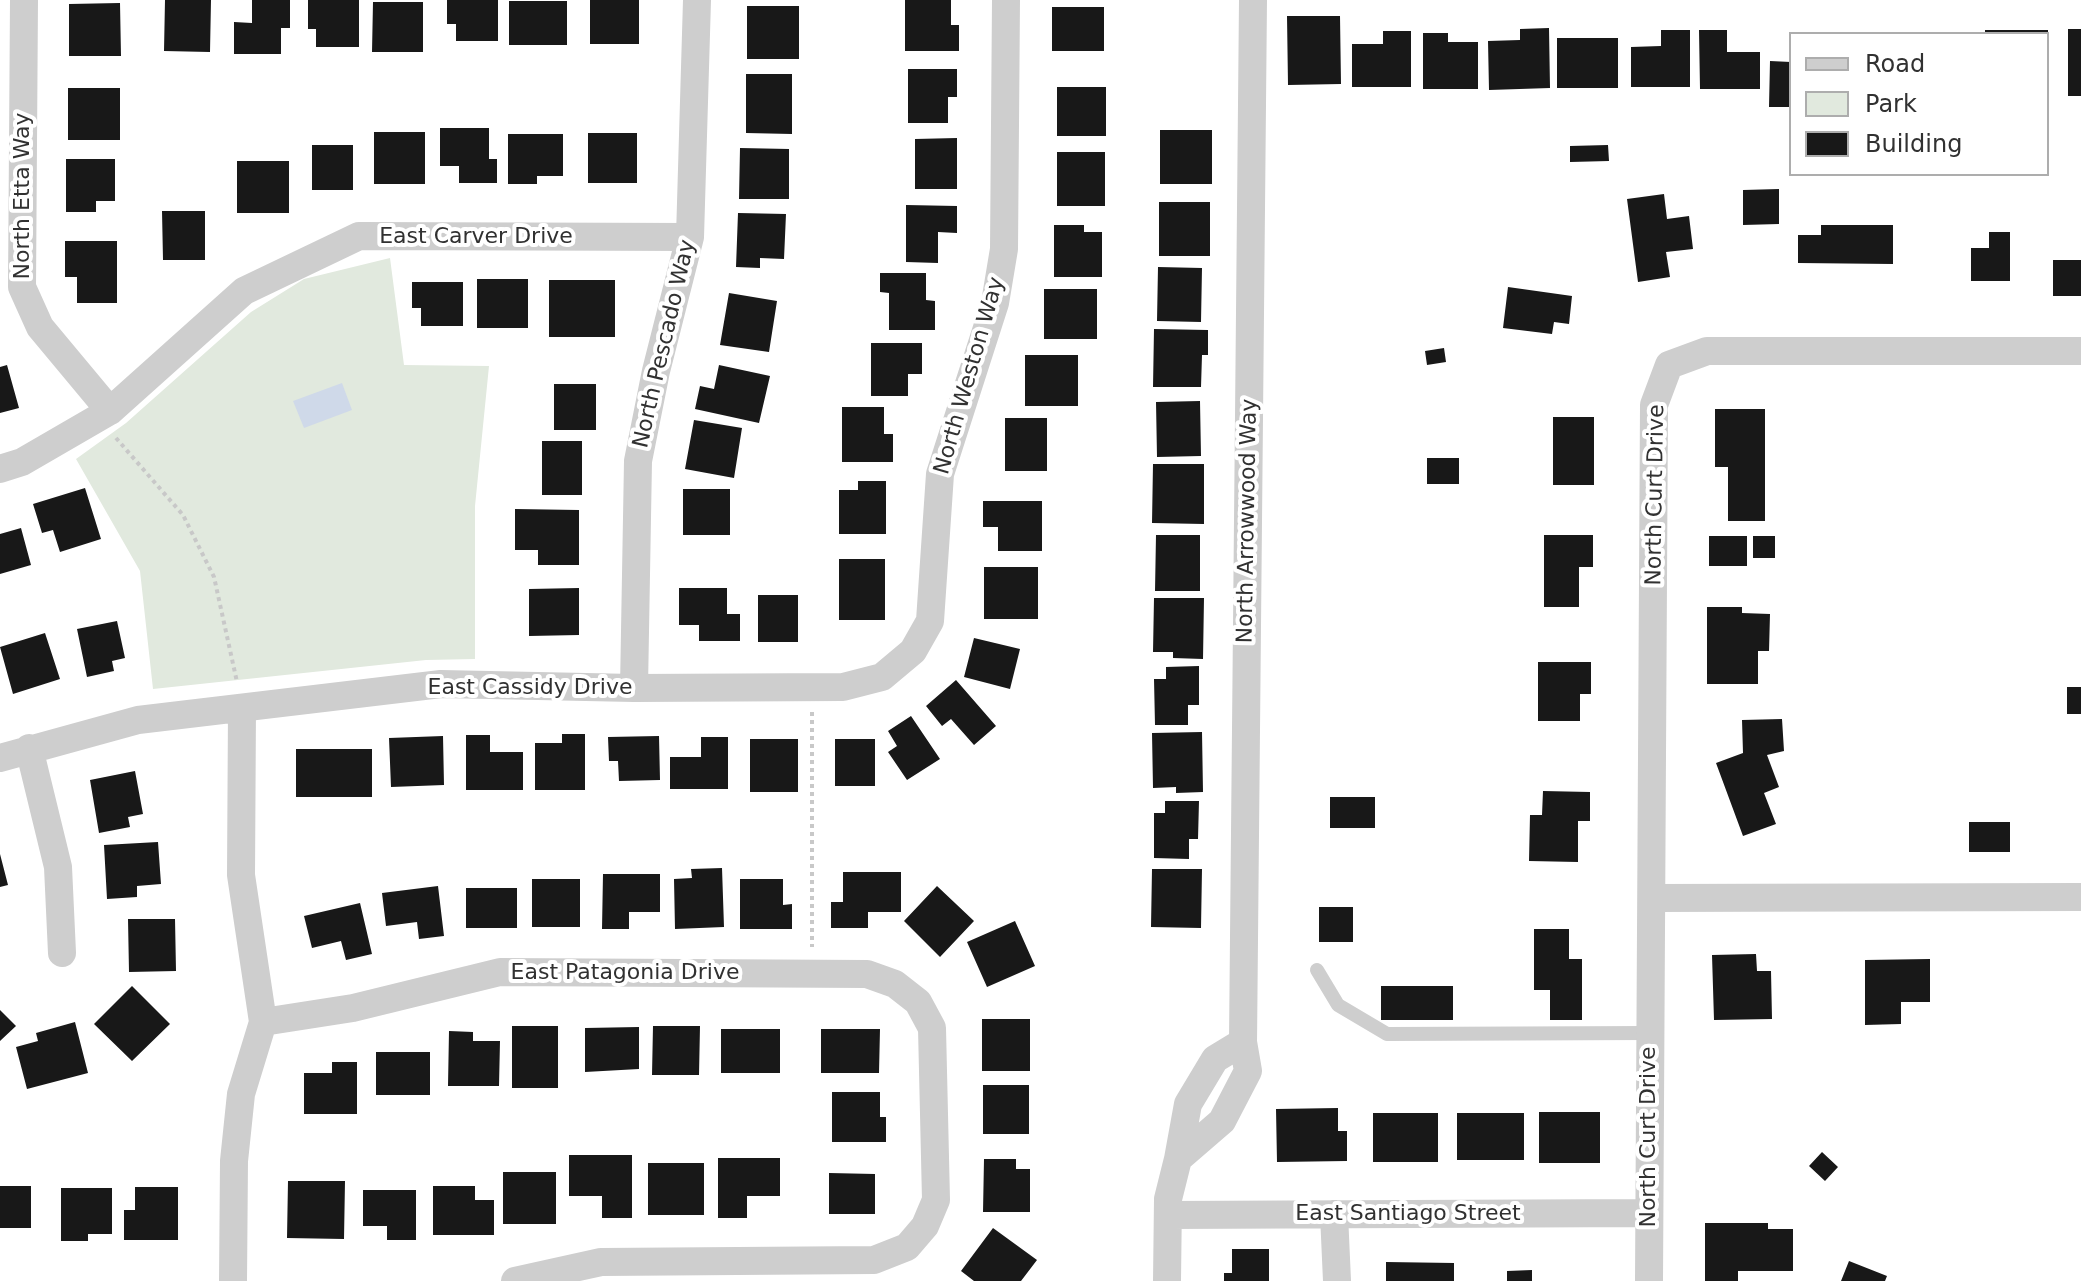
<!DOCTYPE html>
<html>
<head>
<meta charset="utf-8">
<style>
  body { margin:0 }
  #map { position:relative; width:2081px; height:1281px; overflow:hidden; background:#fff; font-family:"DejaVu Sans",sans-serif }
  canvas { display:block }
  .legend { position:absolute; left:1789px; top:32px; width:260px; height:144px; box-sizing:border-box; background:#fff; border:2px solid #adadad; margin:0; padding:10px 14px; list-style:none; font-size:24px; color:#313131 }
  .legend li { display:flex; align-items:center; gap:16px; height:40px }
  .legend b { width:40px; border:2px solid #adadad }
</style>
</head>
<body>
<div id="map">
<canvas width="2081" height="1281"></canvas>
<ul class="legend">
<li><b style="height:10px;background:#cecece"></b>Road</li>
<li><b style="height:22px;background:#e1e9de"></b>Park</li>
<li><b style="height:22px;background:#181818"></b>Building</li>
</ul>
</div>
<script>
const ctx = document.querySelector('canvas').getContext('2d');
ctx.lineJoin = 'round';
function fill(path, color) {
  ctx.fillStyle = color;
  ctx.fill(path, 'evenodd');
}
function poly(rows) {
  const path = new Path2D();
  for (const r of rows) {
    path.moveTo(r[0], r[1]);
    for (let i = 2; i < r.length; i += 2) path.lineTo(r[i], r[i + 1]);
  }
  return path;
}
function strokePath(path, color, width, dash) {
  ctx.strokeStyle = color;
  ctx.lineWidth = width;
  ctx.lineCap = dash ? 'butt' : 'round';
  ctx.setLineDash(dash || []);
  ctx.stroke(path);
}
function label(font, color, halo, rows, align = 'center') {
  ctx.font = font + ' "DejaVu Sans",sans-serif';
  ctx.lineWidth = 8;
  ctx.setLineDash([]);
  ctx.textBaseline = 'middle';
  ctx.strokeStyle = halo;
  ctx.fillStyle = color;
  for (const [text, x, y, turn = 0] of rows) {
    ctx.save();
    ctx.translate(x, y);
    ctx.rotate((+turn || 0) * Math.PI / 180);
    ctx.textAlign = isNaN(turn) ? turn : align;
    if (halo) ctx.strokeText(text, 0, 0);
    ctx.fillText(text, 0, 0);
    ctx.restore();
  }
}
fill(poly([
  [390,258,404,365,489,366,475,506,475,659,426,660,153,689,140,571,76,459,126,423,251,312,304,279]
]), '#e1e9de');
fill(poly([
  [342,383,352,410,304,428,293,401]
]), '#cfd9e9');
fill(poly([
  [165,0,211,0,210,52,164,51],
  [252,0,290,0,290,28,281,28,281,54,234,54,234,22,252,23],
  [308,0,359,0,359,47,316,47,316,29,308,29],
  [447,0,498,0,498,41,456,41,456,24,447,24],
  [590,0,639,0,639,44,590,44],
  [905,0,951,0,951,25,959,25,959,51,905,51],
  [509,1,567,1,567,45,509,45],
  [373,2,423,2,423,52,372,52],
  [120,3,121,56,69,56,69,4],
  [747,6,799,6,799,59,747,59],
  [1052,7,1104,7,1104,51,1052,51],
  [1287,16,1340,16,1341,84,1288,85],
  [1549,28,1550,88,1489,90,1488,41,1520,40,1520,29],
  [2068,29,2081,29,2081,96,2068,96],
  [1661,30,1690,30,1690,87,1631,87,1631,47,1661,46],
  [1699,30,1727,30,1727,52,1760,52,1760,89,1700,89],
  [1985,30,2048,30,2048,34,1985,34],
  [1383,31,1411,31,1411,87,1352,87,1352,44,1383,44],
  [1423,33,1448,33,1448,42,1478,42,1478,89,1423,89],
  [1557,38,1618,38,1618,88,1557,88],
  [1770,61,1791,62,1791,107,1769,107],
  [908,69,957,69,957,97,948,97,948,123,908,123],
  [746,74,792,74,792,134,746,133],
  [1057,87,1106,87,1106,136,1057,136],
  [68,88,120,88,120,140,68,140],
  [440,128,489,128,489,159,497,159,497,183,459,183,459,166,440,166],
  [1160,130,1212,130,1212,184,1160,184],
  [374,132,425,132,425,184,374,184],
  [588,133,637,133,637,183,588,183],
  [508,134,563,134,563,176,537,176,537,184,508,184],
  [957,138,957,189,915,189,915,139],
  [312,145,353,145,353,190,312,190],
  [1608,145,1609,161,1570,162,1570,146],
  [740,148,789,149,789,199,739,199],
  [1057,152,1105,152,1105,206,1057,206],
  [66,159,115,159,115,201,96,201,96,212,66,212],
  [237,161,289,161,289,213,237,213],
  [1779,189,1779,224,1743,225,1743,190],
  [1664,194,1667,219,1689,216,1693,249,1666,252,1670,277,1638,282,1627,199],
  [1159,202,1210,202,1210,256,1159,256],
  [906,205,957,206,957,233,938,232,938,263,906,262],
  [162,211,205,211,205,260,163,260],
  [738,213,786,214,784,259,760,258,760,268,736,267],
  [1054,225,1084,225,1084,232,1102,232,1102,277,1054,277],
  [1821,225,1893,225,1893,264,1798,263,1798,235,1821,235],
  [1989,232,2010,232,2010,281,1971,281,1971,248,1989,248],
  [65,241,117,241,117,303,77,303,77,277,65,277],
  [2053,260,2081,260,2081,296,2053,296],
  [1158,267,1202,268,1201,322,1157,321],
  [880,273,926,273,926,300,935,301,935,330,889,330,889,293,880,292],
  [477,279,528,279,528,328,477,328],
  [549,280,615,280,615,337,549,337],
  [412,282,463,282,463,326,421,326,421,308,412,308],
  [1508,287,1572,296,1569,324,1554,322,1552,334,1503,328],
  [1044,289,1097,289,1097,339,1044,339],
  [729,293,777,301,769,352,720,345],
  [1154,329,1208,330,1208,355,1202,355,1201,387,1153,387],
  [871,343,922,343,922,374,908,374,908,396,871,396],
  [1444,348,1446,362,1427,365,1425,351],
  [1025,355,1078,355,1078,406,1025,406],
  [7,365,19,408,0,413,0,367],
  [719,365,770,376,759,423,695,409,700,386,714,389],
  [554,384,596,384,596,430,554,430],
  [1200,401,1201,456,1157,457,1156,402],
  [842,407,884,407,884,434,893,434,893,462,842,462],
  [1715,409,1765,409,1765,521,1728,521,1728,467,1715,467],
  [1553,417,1594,417,1594,485,1553,485],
  [1005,418,1047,418,1047,471,1005,471],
  [694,420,742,428,734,478,685,469],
  [542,441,582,441,582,495,542,495],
  [1427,458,1459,458,1459,484,1427,484],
  [1153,464,1204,464,1204,524,1152,523],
  [858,481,886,481,886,534,839,534,839,490,858,490],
  [85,488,101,539,60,552,53,530,42,533,33,504],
  [683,489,730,489,730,535,683,535],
  [983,501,1042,501,1042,551,998,551,998,527,983,527],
  [515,509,579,510,579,565,538,565,538,550,515,550],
  [21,528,31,565,0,574,0,534],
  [1156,535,1200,535,1200,591,1155,591],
  [1544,535,1593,535,1593,567,1579,567,1579,607,1544,607],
  [1709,536,1747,536,1747,566,1709,566],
  [1753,536,1775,536,1775,558,1753,558],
  [839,559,885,559,885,620,839,620],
  [984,567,1038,567,1038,619,984,619],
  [579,588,579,635,529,636,529,589],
  [679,588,727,588,727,614,740,614,740,641,699,641,699,625,679,625],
  [758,595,798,595,798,642,758,642],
  [1154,598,1204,598,1203,659,1173,658,1173,652,1153,652],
  [1707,607,1742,607,1742,613,1770,614,1769,651,1758,651,1758,684,1707,684],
  [117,621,125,658,112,661,114,671,87,677,77,629],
  [45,633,60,679,13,694,0,647],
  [974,638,1020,649,1010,689,964,677],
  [1538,662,1591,662,1591,694,1580,694,1580,721,1538,721],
  [1199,666,1199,705,1188,705,1188,725,1155,725,1154,679,1166,679,1166,667],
  [956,680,996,726,974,745,951,719,942,726,926,706],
  [2067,687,2081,687,2081,714,2067,714],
  [911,716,940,759,907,780,888,752,897,746,888,731],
  [1782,719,1784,751,1767,755,1779,787,1764,793,1776,824,1743,836,1716,763,1743,753,1742,720],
  [1202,732,1203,792,1176,793,1176,787,1153,788,1152,733],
  [562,734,585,734,585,790,535,790,535,743,562,743],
  [466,735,490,735,490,752,523,752,523,790,466,790],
  [443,736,444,785,391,787,389,738],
  [659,736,660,780,619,781,618,761,609,761,608,737],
  [701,737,728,737,728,789,670,789,670,757,701,757],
  [750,739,798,739,798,792,750,792],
  [835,739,875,739,875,786,835,786],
  [296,749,372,749,372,797,296,797],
  [135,771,143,814,128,817,130,827,99,833,90,780],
  [1543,791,1590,792,1590,821,1578,821,1578,862,1529,861,1530,815,1542,815],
  [1330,797,1375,797,1375,828,1330,828],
  [1165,801,1199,801,1198,839,1189,839,1189,859,1154,858,1154,813,1165,813],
  [1969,822,2010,822,2010,852,1969,852],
  [158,842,161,884,137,886,137,897,107,899,104,845],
  [0,854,8,885,0,887],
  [722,868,724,927,675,929,674,879,692,878,691,869],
  [1152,869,1202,869,1201,928,1151,927],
  [843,872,901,872,901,912,868,912,868,928,831,928,831,902,843,902],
  [603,874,660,874,660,912,629,912,629,929,602,929],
  [532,879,580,879,580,927,532,927],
  [740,879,783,879,783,905,792,904,792,929,740,929],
  [438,886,444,936,419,939,417,922,386,926,382,893],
  [937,886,974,921,940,957,904,921],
  [466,888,517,888,517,928,466,928],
  [360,903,372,954,346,960,341,941,312,948,304,916],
  [1319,907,1353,907,1353,942,1319,942],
  [128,919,175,919,176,971,129,972],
  [1015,921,1035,966,987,987,967,942],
  [1534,929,1569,929,1569,959,1582,959,1582,1020,1550,1020,1550,990,1534,990],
  [1756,954,1757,971,1771,971,1772,1019,1714,1020,1712,955],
  [1930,959,1930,1002,1901,1002,1901,1024,1865,1025,1865,960],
  [132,986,170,1024,132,1061,94,1024],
  [1381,986,1453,986,1453,1020,1381,1020],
  [0,1010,16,1026,0,1041],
  [982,1019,1030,1019,1030,1071,982,1071],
  [75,1022,88,1073,27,1089,16,1047,38,1041,36,1033],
  [512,1026,558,1026,558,1088,512,1088],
  [653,1026,700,1026,699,1075,652,1075],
  [639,1027,639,1069,585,1072,585,1028],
  [721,1029,780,1029,780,1073,721,1073],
  [821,1029,880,1029,879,1073,821,1073],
  [449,1031,473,1032,473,1041,500,1041,499,1086,448,1086],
  [376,1052,430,1052,430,1095,376,1095],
  [332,1062,357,1062,357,1114,304,1114,304,1073,332,1073],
  [983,1085,1029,1085,1029,1134,983,1134],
  [832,1092,880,1092,880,1117,886,1117,886,1142,832,1142],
  [1338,1108,1338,1131,1347,1131,1347,1161,1277,1162,1276,1109],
  [1539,1112,1600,1112,1600,1163,1539,1163],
  [1373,1113,1438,1113,1438,1162,1373,1162],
  [1457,1113,1524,1113,1524,1160,1457,1160],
  [1822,1152,1838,1167,1825,1181,1809,1166],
  [569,1155,632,1155,632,1218,602,1218,602,1196,569,1196],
  [718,1158,780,1158,780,1196,747,1196,747,1218,718,1218],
  [984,1159,1016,1159,1016,1169,1030,1169,1030,1212,983,1212],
  [648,1163,704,1163,704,1215,648,1215],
  [503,1172,556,1172,556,1224,503,1224],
  [829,1173,875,1174,875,1214,829,1214],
  [288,1181,345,1181,344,1239,287,1238],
  [0,1186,31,1186,31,1228,0,1228],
  [433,1186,475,1186,475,1200,494,1200,494,1235,433,1235],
  [135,1187,178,1187,178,1240,124,1240,124,1210,135,1210],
  [61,1188,112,1188,112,1234,88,1234,88,1241,61,1241],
  [363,1190,416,1190,416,1240,387,1240,387,1226,363,1226],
  [1705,1223,1768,1223,1768,1229,1793,1229,1793,1271,1738,1271,1738,1281,1705,1281],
  [993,1228,1037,1260,1021,1281,974,1281,961,1271],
  [1232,1249,1269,1249,1269,1281,1224,1281,1224,1273,1232,1273],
  [1849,1261,1887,1276,1885,1281,1841,1281],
  [1386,1262,1454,1263,1454,1281,1386,1281],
  [1532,1270,1532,1281,1507,1281,1507,1271]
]), '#181818');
strokePath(poly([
  [116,438,183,515,214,577,237,682],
  [812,712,812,947]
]), '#c8c8c8', 4, [4, 4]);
strokePath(poly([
  [1317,970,1338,1005,1387,1034,1650,1033]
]), '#cecece', 14);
strokePath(poly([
  [24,0,22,287,40,327,110,411],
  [0,469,22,462,110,411,244,291,359,236,690,237],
  [634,688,638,461,656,371,690,237,697,0],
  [29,748,58,867,62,953],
  [0,758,138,720,441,684,634,688,843,687,882,677,913,651,930,621,940,474,995,303,1004,249,1006,0],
  [1652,898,2081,897],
  [263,1022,353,1008,500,972,867,974,895,984,918,1002,932,1028,936,1200,925,1226,907,1247,874,1260,601,1262,515,1281],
  [1243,1042,1215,1059,1188,1104,1178,1159,1222,1121,1248,1071,1243,1042,1253,0],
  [1334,1214,1337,1281],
  [1168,1215,1649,1213],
  [233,1281,234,1161,241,1094,263,1022,241,875,242,708],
  [1167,1281,1168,1199,1178,1159],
  [1649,1281,1654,405,1669,365,1707,351,2081,351]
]), '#cecece', 28);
label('22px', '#313131', '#fff', [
  ["North Etta Way",23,196,-90],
  ["East Carver Drive",476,237],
  ["North Pescado Way",665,344,-77],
  ["North Weston Way",970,376,-74],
  ["North Curt Drive",1656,495,-89],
  ["North Arrowwood Way",1248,521,-89],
  ["East Cassidy Drive",530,688],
  ["East Patagonia Drive",625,973],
  ["North Curt Drive",1649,1137,-90],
  ["East Santiago Street",1408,1214]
]);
</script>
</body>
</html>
